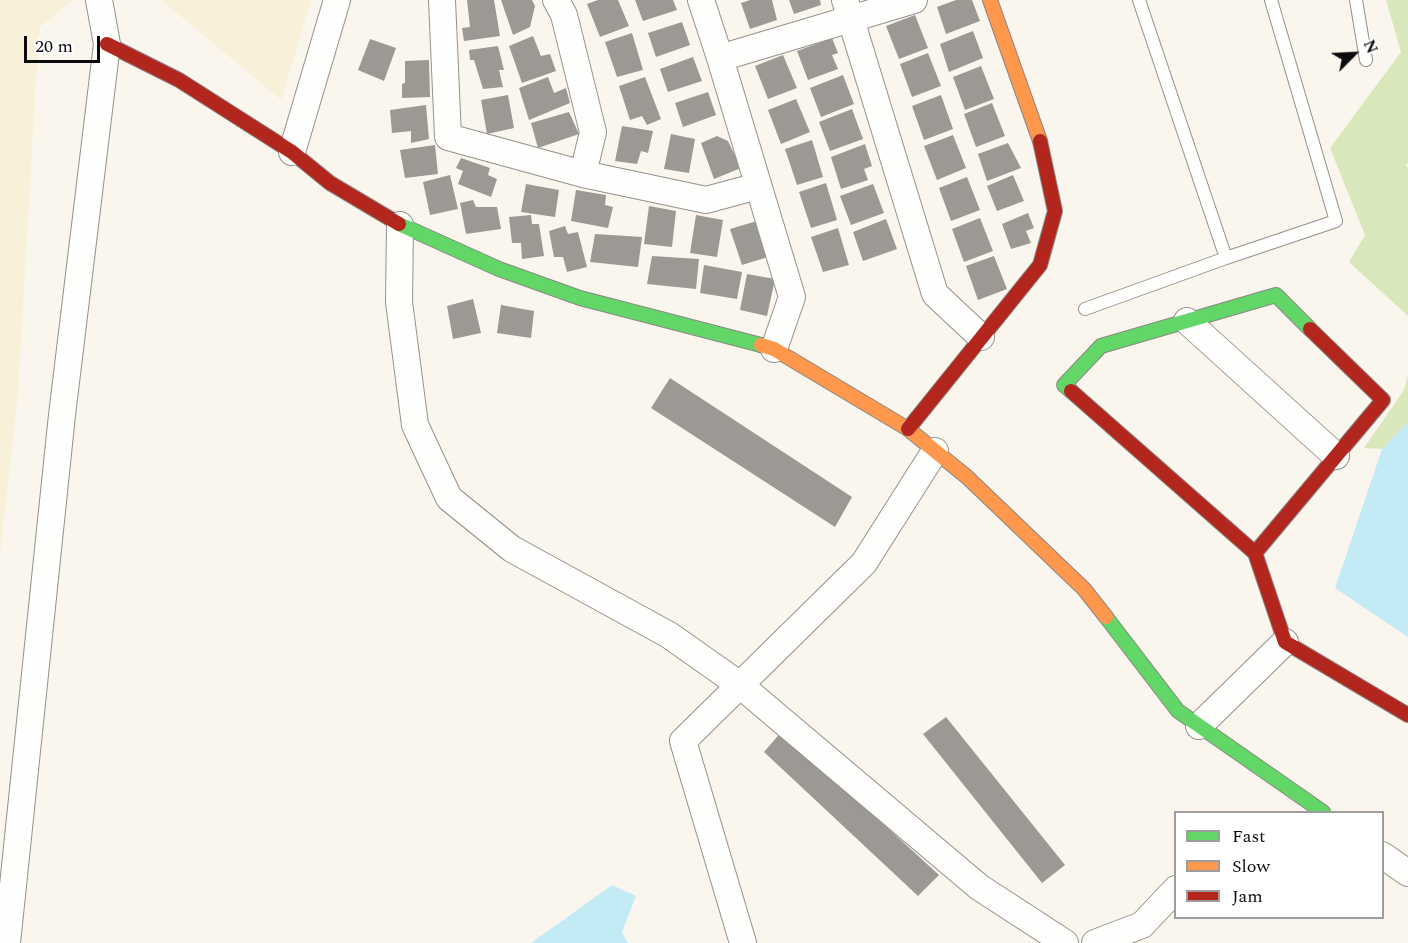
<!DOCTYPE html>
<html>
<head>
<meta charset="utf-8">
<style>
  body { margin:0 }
  #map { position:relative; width:1408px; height:943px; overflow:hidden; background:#faf6ee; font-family:Spectral,serif }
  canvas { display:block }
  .legend { position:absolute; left:1174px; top:811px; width:210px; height:108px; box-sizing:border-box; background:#fff; border:2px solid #9d9d9d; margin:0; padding:8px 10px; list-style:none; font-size:18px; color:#0b0b0b }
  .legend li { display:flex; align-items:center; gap:12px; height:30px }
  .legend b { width:30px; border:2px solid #9d9d9d }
  .north { position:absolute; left:1324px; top:24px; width:60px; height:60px; -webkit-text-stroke:4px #fff; paint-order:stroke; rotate:66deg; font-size:16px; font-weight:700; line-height:24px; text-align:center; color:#0b0b0b }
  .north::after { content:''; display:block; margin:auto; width:21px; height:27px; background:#0b0b0b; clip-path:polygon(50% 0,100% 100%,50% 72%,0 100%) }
  .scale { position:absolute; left:24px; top:36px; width:76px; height:27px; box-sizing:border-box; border:3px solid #0b0b0b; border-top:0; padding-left:8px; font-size:18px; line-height:21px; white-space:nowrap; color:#0b0b0b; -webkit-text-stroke:4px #fff; paint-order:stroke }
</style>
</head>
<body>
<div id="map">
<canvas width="1408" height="943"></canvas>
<ul class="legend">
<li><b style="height:8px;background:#63d668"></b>Fast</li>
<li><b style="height:8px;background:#ff974d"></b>Slow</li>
<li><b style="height:8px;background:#b3261e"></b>Jam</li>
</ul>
<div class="north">N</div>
<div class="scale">20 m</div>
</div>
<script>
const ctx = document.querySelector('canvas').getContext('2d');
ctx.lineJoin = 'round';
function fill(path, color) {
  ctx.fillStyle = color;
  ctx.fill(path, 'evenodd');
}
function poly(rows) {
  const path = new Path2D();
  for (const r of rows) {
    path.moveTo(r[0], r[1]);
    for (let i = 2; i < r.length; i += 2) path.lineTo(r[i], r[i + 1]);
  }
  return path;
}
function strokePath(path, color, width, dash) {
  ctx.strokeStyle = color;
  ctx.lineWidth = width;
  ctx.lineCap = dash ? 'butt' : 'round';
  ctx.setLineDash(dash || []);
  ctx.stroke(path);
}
fill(poly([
  [0,0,73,0,39,28,18,393,0,554],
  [161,0,311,0,281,100]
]), '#f8f0d9');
fill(poly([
  [1386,0,1408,0,1408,163,1406,165,1408,168,1408,316,1349,262,1365,235,1330,148,1401,52],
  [1408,375,1408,422,1382,449,1364,448,1404,390]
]), '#d8e8ba');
fill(poly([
  [1408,422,1408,637,1335,588,1382,449],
  [612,885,636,896,622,932,628,943,531,943]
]), '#c3ebf6');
fill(poly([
  [467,0,494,0,500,36,464,41,462,28,470,27],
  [501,0,532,0,535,6,530,27,513,35],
  [598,0,618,0,629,26,600,37,587,4],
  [635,0,673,0,677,10,643,21],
  [750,0,772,0,777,20,750,29,741,3],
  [789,0,820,0,821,5,794,14],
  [956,0,972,0,980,21,946,34,937,7],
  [915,15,928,48,899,59,886,26],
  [682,22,690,45,656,57,648,33],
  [973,31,983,58,949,72,940,44],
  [632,33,643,70,617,77,605,42],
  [533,36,541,56,550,54,556,71,522,83,509,46],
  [832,38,838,53,832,55,838,69,808,80,797,51],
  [370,39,396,48,384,81,358,70],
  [498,46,504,70,499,70,503,87,483,89,474,60,470,60,469,50],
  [928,53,941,86,912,97,900,64],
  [783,55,797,88,768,99,755,66],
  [693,57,702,81,668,92,660,69],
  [429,60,430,97,402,98,402,84,405,83,405,61],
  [981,66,994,99,965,110,953,77],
  [843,75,854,104,821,117,810,88],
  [548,77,554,93,566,88,570,103,529,120,519,88],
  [645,77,661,119,647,125,642,116,630,120,619,86],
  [708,92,716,115,683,127,675,103],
  [508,95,514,128,487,134,481,100],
  [941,95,953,129,924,140,912,106],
  [796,99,810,132,781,144,768,110],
  [992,103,1005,136,976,147,964,114],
  [426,105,429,139,411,143,411,131,392,133,390,110],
  [852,109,863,139,830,151,819,122],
  [569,112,579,134,538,148,531,123],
  [622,126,653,131,648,153,641,151,637,164,615,161],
  [671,134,695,139,689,173,664,169],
  [953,135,966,168,937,180,924,146],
  [717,136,728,141,741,168,714,179,701,143],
  [812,140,823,177,797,185,785,149],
  [1008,143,1021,168,987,181,978,154],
  [865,144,872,166,864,169,868,180,841,189,831,157],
  [435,145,438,174,405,178,400,150],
  [461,158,490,168,488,175,497,179,491,197,458,184,463,171,456,168],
  [450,175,458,209,430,215,423,182],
  [1013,175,1024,201,997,211,987,186],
  [967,177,980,210,951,221,939,188],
  [826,183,837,220,811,228,799,192],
  [526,184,559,190,555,217,521,212],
  [873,184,884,213,851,225,840,196],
  [576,190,606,195,605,205,613,207,608,228,571,221],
  [473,200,476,207,497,207,501,229,466,234,460,203],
  [649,206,676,211,672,247,644,244],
  [1028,213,1034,228,1026,231,1031,243,1011,249,1002,224],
  [531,215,532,224,539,224,544,256,522,259,521,243,512,243,509,217],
  [696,215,723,220,717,257,690,253],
  [980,218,993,251,964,262,952,229],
  [886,219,897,249,863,261,853,232],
  [757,221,768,257,742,265,730,229],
  [565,226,568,234,578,232,587,267,567,272,563,257,554,257,549,231],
  [838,228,849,265,823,272,811,237],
  [595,234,642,237,638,267,590,262],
  [652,256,699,259,696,289,647,284],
  [994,256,1007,289,978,300,966,266],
  [704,265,742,272,737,299,700,293],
  [747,274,775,279,767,316,740,310],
  [473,299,481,333,453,339,447,306],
  [501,305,534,311,531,338,497,333],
  [670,378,852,497,835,527,651,408],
  [946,717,1065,865,1042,883,923,734],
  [782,731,939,875,918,896,764,752]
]), '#9c9894');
const lane = poly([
  [1356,0,1366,60],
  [1226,258,1336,221,1271,0],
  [1085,309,1226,258,1139,0]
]);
const street = poly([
  [442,0,448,137,583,174],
  [556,0,564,15,593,132,583,174,706,200,758,186],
  [701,0,720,58],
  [845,0,935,294,981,337],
  [292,152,337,0],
  [400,225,399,302,415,425,449,498,512,549,669,635,740,685,979,887,1065,943],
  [1187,321,1336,456],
  [774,349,792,297,720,58,914,0],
  [1199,726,1285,642],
  [1382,855,1408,873],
  [7,943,62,415,107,44,99,0],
  [743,943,683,741,864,563,935,451],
  [1095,943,1142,925,1176,889]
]);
const fast = poly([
  [399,224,499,269,580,298,761,345],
  [1071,391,1064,385,1101,346,1276,295,1310,329],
  [1106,617,1178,711,1323,812]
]);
const slow = poly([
  [990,0,1040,141],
  [761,345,774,349,908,429,967,477,1084,589,1106,617]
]);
const jam = poly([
  [107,44,179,80,292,152,330,183,399,224],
  [1071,391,1255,553,1285,642,1408,715],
  [908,429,1040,265,1055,211,1040,141],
  [1255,553,1383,400,1310,329]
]);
strokePath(lane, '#93918d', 14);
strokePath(street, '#93918d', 28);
strokePath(fast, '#898784', 16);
strokePath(slow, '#898784', 16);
strokePath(jam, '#898784', 16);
strokePath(lane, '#fefefc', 12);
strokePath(street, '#fefefc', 26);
strokePath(fast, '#63d668', 14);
strokePath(slow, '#ff974d', 14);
strokePath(jam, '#b3261e', 14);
</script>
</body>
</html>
